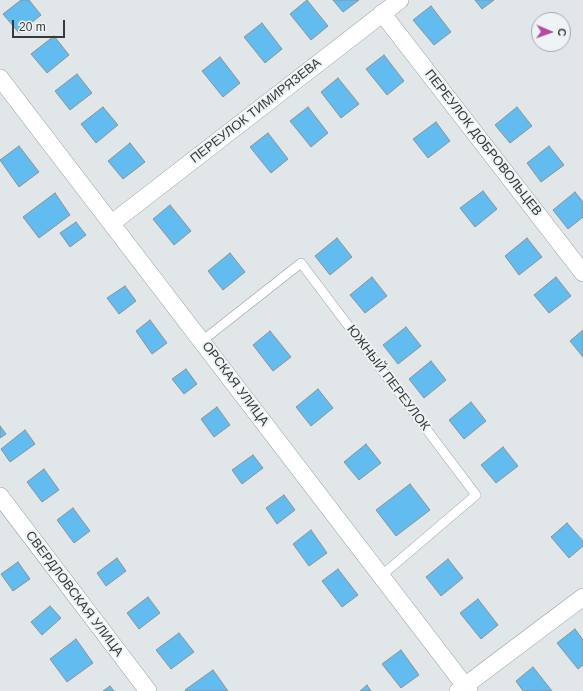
<!DOCTYPE html>
<html>
<head>
<meta charset="utf-8">
<style>
  body { margin:0 }
  #map { position:relative; width:583px; height:691px; overflow:hidden; background:#e1e7e8; font-family:Arial,sans-serif }
  canvas { display:block }
  .north { position:absolute; left:531px; top:12px; width:40px; height:40px; box-sizing:border-box; background:#eef4f6; border:1px solid #a5aaab; border-radius:50%; rotate:92deg; font-size:11px; font-weight:700; line-height:16px; text-align:center; color:#373a3a }
  .north::after { content:''; display:block; margin:auto; width:14px; height:18px; background:#b649a7; clip-path:polygon(50% 0,100% 100%,50% 72%,0 100%) }
  .scale { position:absolute; left:12px; top:20px; width:53px; height:18px; box-sizing:border-box; border:2px solid #373a3a; border-top:0; padding-left:5px; font-size:12px; line-height:14px; white-space:nowrap; color:#373a3a; -webkit-text-stroke:3px #eef4f6; paint-order:stroke }
</style>
</head>
<body>
<div id="map">
<canvas width="583" height="691"></canvas>
<div class="north">С</div>
<div class="scale">20 m</div>
</div>
<script>
const ctx = document.querySelector('canvas').getContext('2d');
ctx.lineJoin = 'round';
function fill(path, color) {
  ctx.fillStyle = color;
  ctx.fill(path, 'evenodd');
}
function poly(rows) {
  const path = new Path2D();
  for (const r of rows) {
    path.moveTo(r[0], r[1]);
    for (let i = 2; i < r.length; i += 2) path.lineTo(r[i], r[i + 1]);
  }
  return path;
}
function strokePath(path, color, width, dash) {
  ctx.strokeStyle = color;
  ctx.lineWidth = width;
  ctx.lineCap = dash ? 'butt' : 'round';
  ctx.setLineDash(dash || []);
  ctx.stroke(path);
}
function label(font, color, halo, rows, align = 'center') {
  ctx.font = font + ' Arial,sans-serif';
  ctx.lineWidth = 4;
  ctx.setLineDash([]);
  ctx.textBaseline = 'middle';
  ctx.strokeStyle = halo;
  ctx.fillStyle = color;
  for (const [text, x, y, turn = 0] of rows) {
    ctx.save();
    ctx.translate(x, y);
    ctx.rotate((+turn || 0) * Math.PI / 180);
    ctx.textAlign = isNaN(turn) ? turn : align;
    if (halo) ctx.strokeText(text, 0, 0);
    ctx.fillText(text, 0, 0);
    ctx.restore();
  }
}
const building = poly([
  [21,0,29,0,41,15,19,33,3,14,21,0],
  [307,0,328,26,311,40,290,14,307,0],
  [333,0,359,0,343,12,333,0],
  [475,0,494,0,482,9,475,0],
  [431,6,451,32,434,45,413,20,431,6],
  [262,23,282,49,265,63,244,37,262,23],
  [54,36,69,55,47,73,31,54,54,36],
  [384,55,404,81,387,95,366,69,384,55],
  [220,57,240,83,223,97,202,71,220,57],
  [77,74,92,93,70,110,55,91,77,74],
  [338,78,359,104,341,118,321,92,338,78],
  [103,107,118,125,96,143,81,124,103,107],
  [308,107,328,133,311,147,290,121,308,107],
  [517,107,532,126,510,143,495,125,517,107],
  [436,122,450,141,428,158,413,139,436,122],
  [268,133,288,159,271,173,250,147,268,133],
  [130,143,145,162,123,179,108,161,130,143],
  [19,146,39,172,19,187,0,160,19,146],
  [549,146,564,165,541,182,527,163,549,146],
  [483,191,497,209,475,227,460,208,483,191],
  [575,192,583,202,583,217,568,229,553,210,575,192],
  [55,193,70,215,39,238,23,217,55,193],
  [170,205,191,231,174,245,153,219,170,205],
  [76,222,86,235,70,247,60,233,76,222],
  [337,238,352,257,330,275,315,256,337,238],
  [527,238,542,257,519,275,505,256,527,238],
  [230,253,245,272,223,290,208,271,230,253],
  [372,277,387,296,365,313,350,295,372,277],
  [556,277,571,296,549,313,534,295,556,277],
  [125,286,136,301,119,314,107,298,125,286],
  [150,320,167,343,152,354,136,331,150,320],
  [406,327,421,346,398,364,383,345,406,327],
  [583,330,583,357,570,341,583,330],
  [270,331,291,357,273,371,253,345,270,331],
  [431,361,446,380,424,398,409,379,431,361],
  [186,369,197,384,184,394,172,379,186,369],
  [318,389,333,408,311,426,296,407,318,389],
  [471,402,486,421,464,439,449,420,471,402],
  [217,407,230,425,214,437,201,419,217,407],
  [0,426,6,434,0,438,0,426],
  [25,430,35,444,10,462,1,449,25,430],
  [366,444,381,463,359,480,344,462,366,444],
  [503,447,518,466,496,483,481,465,503,447],
  [253,455,263,468,242,484,232,470,253,455],
  [44,469,59,490,42,502,27,482,44,469],
  [410,484,430,510,396,536,376,510,410,484],
  [284,495,295,510,277,524,266,508,284,495],
  [73,508,90,531,74,543,57,520,73,508],
  [567,523,583,541,583,546,569,558,551,537,567,523],
  [311,530,327,553,309,566,293,544,311,530],
  [117,558,126,571,106,586,97,573,117,558],
  [448,559,463,578,441,596,426,577,448,559],
  [18,562,30,579,13,591,1,574,18,562],
  [338,569,358,595,342,607,322,581,338,569],
  [148,597,160,613,139,629,127,613,148,597],
  [478,599,498,625,481,639,460,613,478,599],
  [50,606,61,618,42,635,31,622,50,606],
  [575,629,583,640,583,665,578,669,557,643,575,629],
  [179,633,194,652,171,669,156,650,179,633],
  [76,639,93,663,67,682,50,659,76,639],
  [401,650,419,675,401,688,382,664,401,650],
  [533,667,552,691,523,691,516,681,533,667],
  [213,670,228,691,186,691,185,690,213,670],
  [367,685,371,691,360,691,367,685],
  [110,686,114,691,103,691,110,686]
]);
fill(building, '#62bcf0');
strokePath(building, '#8d9295', 1);
const lane = poly([
  [202,341,301,263,476,495,381,576]
]);
const street = poly([
  [382,13,583,273],
  [0,78,469,691],
  [112,223,400,0],
  [0,496,148,691],
  [458,691,583,597]
]);
strokePath(lane, '#969d9e', 10);
strokePath(street, '#969d9e', 18);
strokePath(lane, '#fff', 9);
strokePath(street, '#fff', 17);
label('13px', '#373a3a', '#eef4f6', [
  ["ПЕРЕУЛОК ТИМИРЯЗЕВА",256,111,-38],
  ["ПЕРЕУЛОК ДОБРОВОЛЬЦЕВ",483,143,52],
  ["ЮЖНЫЙ ПЕРЕУЛОК",388,378,53],
  ["ОРСКАЯ УЛИЦА",235,384,53],
  ["СВЕРДЛОВСКАЯ УЛИЦА",74,594,53]
]);
</script>
</body>
</html>
